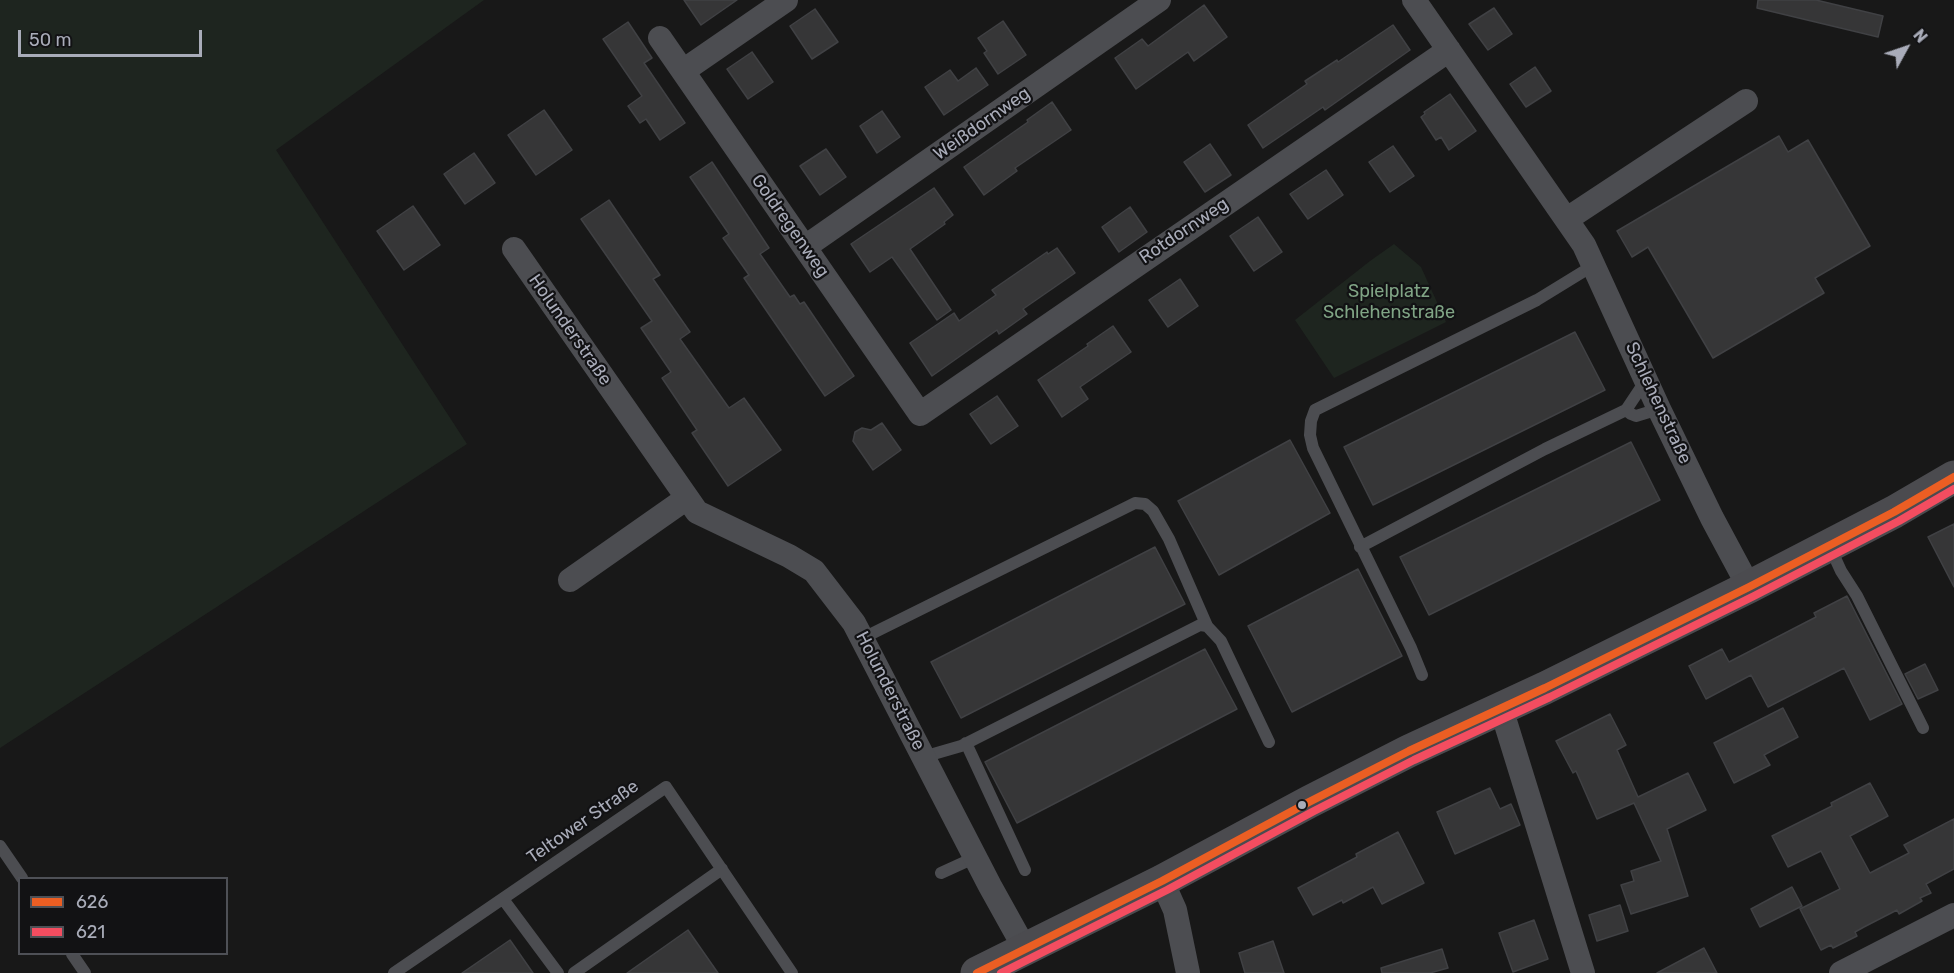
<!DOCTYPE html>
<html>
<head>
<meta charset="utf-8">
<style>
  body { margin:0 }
  #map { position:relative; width:1954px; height:973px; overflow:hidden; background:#181818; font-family:Rubik,sans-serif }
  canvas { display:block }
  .legend { position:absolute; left:18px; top:877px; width:210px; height:78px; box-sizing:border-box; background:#121214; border:2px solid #4e5056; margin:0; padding:8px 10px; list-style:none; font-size:18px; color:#a9acb9 }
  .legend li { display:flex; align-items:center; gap:12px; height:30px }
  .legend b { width:30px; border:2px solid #4e5056 }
  .north { position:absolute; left:1876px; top:18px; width:60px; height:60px; -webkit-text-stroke:4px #121214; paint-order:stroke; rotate:50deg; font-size:16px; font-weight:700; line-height:24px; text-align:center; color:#a9acb9 }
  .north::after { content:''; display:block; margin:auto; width:21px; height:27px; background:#a9acb9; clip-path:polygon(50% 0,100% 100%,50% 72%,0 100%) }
  .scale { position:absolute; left:18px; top:30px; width:184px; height:27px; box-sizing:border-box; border:3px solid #a9acb9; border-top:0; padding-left:8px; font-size:18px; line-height:21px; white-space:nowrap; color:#a9acb9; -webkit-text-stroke:4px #121214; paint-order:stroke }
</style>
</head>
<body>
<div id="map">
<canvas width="1954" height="973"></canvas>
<ul class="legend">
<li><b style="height:8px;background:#eb5e23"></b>626</li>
<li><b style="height:8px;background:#f34d60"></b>621</li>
</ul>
<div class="north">N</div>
<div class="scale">50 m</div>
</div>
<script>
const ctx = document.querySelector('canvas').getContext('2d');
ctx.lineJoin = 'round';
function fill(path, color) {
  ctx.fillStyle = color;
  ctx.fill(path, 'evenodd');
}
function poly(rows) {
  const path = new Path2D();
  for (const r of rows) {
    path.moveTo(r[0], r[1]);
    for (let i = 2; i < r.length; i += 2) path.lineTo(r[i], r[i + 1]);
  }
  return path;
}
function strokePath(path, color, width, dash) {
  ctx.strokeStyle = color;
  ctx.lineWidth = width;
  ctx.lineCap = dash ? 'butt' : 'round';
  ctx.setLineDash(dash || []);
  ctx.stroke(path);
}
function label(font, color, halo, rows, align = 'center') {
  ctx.font = font + ' Rubik,sans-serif';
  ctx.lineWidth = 4.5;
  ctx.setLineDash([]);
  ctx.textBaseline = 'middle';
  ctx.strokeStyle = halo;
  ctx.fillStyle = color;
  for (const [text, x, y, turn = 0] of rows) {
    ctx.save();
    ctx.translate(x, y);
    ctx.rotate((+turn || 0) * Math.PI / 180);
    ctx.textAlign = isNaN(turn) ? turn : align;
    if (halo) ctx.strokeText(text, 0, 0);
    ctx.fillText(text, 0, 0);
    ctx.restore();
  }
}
fill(poly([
  [0,0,484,0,276,150,467,444,0,748],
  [1394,244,1421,267,1446,322,1334,378,1295,320,1370,261]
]), '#1e251f');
const building = poly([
  [684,0,737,0,701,25,684,0],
  [1758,0,1816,0,1883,16,1878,37,1757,8,1758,0],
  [1204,5,1227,37,1194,61,1188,52,1136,89,1115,58,1142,39,1148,46,1204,5],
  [1494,8,1512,34,1488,50,1469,24,1494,8],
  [815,9,838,42,812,59,790,26,815,9],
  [1003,21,1026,55,998,74,984,53,987,51,978,38,1003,21],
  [628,22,652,58,644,63,685,123,660,140,646,119,640,123,628,106,642,96,603,39,628,22],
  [1393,25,1410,50,1325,110,1323,107,1263,148,1248,125,1307,84,1305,81,1337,60,1338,62,1393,25],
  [752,52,773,82,748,99,727,69,752,52],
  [1535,67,1551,91,1526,107,1510,84,1535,67],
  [976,68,988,85,944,115,925,87,950,70,958,81,976,68],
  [1450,94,1476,131,1449,150,1441,137,1436,140,1421,117,1425,114,1424,112,1450,94],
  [1052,102,1071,130,1015,168,1017,171,984,195,964,167,1028,122,1027,120,1052,102],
  [544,110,572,150,536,175,508,135,544,110],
  [882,111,900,137,877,153,860,126,882,111],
  [1779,136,1788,152,1808,140,1870,246,1815,278,1824,293,1713,358,1648,247,1632,257,1617,231,1779,136],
  [1210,144,1231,175,1205,192,1184,162,1210,144],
  [1393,146,1414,176,1390,192,1369,162,1393,146],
  [826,149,846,177,820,195,800,166,826,149],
  [474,153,495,183,465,204,444,174,474,153],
  [712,162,769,248,760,254,790,297,794,295,800,304,804,302,854,376,825,396,744,278,749,275,723,238,729,234,690,177,712,162],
  [1326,170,1343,195,1308,219,1290,194,1326,170],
  [934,188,953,215,944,222,945,224,910,249,951,310,937,320,892,257,870,272,851,244,934,188],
  [609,200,660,275,653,279,690,332,680,339,729,408,744,398,781,450,728,486,692,433,697,430,662,378,671,372,641,328,652,321,581,219,609,200],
  [413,206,440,245,404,270,377,231,413,206],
  [1130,207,1147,232,1119,252,1102,227,1130,207],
  [1258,217,1282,252,1254,271,1230,236,1258,217],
  [1057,248,1075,273,1023,309,1027,314,999,334,997,330,932,376,910,343,954,313,959,321,996,295,992,290,1047,252,1048,254,1057,248],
  [1180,279,1198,306,1168,327,1149,300,1180,279],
  [1113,326,1131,352,1080,387,1088,399,1062,417,1038,380,1088,346,1087,344,1113,326],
  [1575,332,1605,390,1373,505,1344,447,1575,332],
  [997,396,1018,426,991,444,970,414,997,396],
  [882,423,901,450,873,470,853,441,855,432,862,428,871,430,882,423],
  [1290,440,1330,513,1219,575,1178,501,1290,440],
  [1631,442,1660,500,1429,615,1400,557,1631,442],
  [1954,524,1954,587,1928,537,1954,524],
  [1155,547,1185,604,961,718,931,662,1155,547],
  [1358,569,1402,656,1292,712,1248,626,1358,569],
  [1847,596,1902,704,1870,720,1844,668,1768,707,1751,675,1706,699,1689,666,1722,649,1729,662,1816,617,1814,613,1847,596],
  [1205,649,1237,709,1017,823,985,762,1205,649],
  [1925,664,1938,690,1918,699,1905,674,1925,664],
  [1783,708,1798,737,1764,755,1770,765,1734,783,1714,743,1783,708],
  [1610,714,1626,745,1617,750,1638,797,1688,773,1706,810,1667,829,1688,896,1631,914,1621,885,1634,881,1631,871,1661,861,1634,803,1597,819,1576,771,1573,773,1556,741,1610,714],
  [1870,783,1888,816,1850,836,1870,873,1909,853,1904,845,1954,819,1954,869,1926,884,1931,893,1920,898,1922,901,1899,914,1897,910,1864,927,1855,932,1857,936,1833,948,1831,945,1821,950,1800,909,1840,889,1821,851,1788,867,1772,836,1832,806,1831,803,1870,783],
  [1490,788,1500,809,1511,804,1520,825,1455,854,1437,812,1490,788],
  [1398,832,1424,883,1382,904,1373,887,1343,903,1342,900,1313,915,1298,888,1357,857,1356,854,1398,832],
  [1792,887,1802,906,1760,927,1751,909,1792,887],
  [1620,905,1628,931,1597,941,1589,915,1620,905],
  [1534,920,1548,959,1513,972,1499,933,1534,920],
  [688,930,718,973,627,973,688,930],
  [510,940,533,973,462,973,510,940],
  [1273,941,1284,973,1245,973,1239,953,1273,941],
  [1704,948,1717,973,1657,973,1704,948],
  [1442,949,1448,968,1430,973,1382,973,1381,968,1442,949]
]);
fill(building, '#363637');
strokePath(building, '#404144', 1.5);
strokePath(poly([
  [1626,410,1631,414,1636,416,1659,409],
  [1360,547,1545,449,1626,410,1646,380],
  [1830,547,1841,571,1857,596,1923,728],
  [863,638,1135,503,1145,504,1153,511,1169,539,1207,626],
  [1422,675,1411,648,1313,448,1310,435,1311,421,1315,410,1537,300,1594,265],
  [966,743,1025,870],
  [923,757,961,746,1200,625,1207,626,1221,641,1269,742],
  [0,846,22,878],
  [941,873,976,857],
  [503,899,558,973],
  [72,954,85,973],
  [394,973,666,787,792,973],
  [574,973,722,869]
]), '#4c4d51', 12);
strokePath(poly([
  [1414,0,1584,245,1659,409,1712,518,1749,587],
  [660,38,920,414,1449,50],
  [683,71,786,0],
  [1567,219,1746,101],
  [805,247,1159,0],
  [514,249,697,512,789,556,814,571,854,623,990,886,1025,949],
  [570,580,687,498],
  [1501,708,1583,973],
  [1162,881,1175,910,1188,973],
  [1841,973,1954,915]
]), '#4c4d51', 24);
strokePath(poly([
  [977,973,1162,881,1309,802,1409,751,1545,688,1749,587,1894,512,1954,477]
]), '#4b4b4f', 33);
strokePath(poly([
  [977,973,1162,881,1309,802,1409,751,1545,688,1749,587,1894,512,1954,477]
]), '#eb5e23', 8);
strokePath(poly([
  [1001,973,1167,890,1314,811,1414,760,1550,697,1754,596,1899,521,1954,489]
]), '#f34d60', 8);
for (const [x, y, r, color] of [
  [1302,805,5,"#a9acb9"]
]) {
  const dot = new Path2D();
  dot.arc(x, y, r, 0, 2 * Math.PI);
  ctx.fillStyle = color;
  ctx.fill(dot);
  strokePath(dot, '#121214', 2);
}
label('18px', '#a9acb9', '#121214', [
  ["Weißdornweg",982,124,-35],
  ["Goldregenweg",790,226,55],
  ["Rotdornweg",1184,231,-34],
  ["Holunderstraße",570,330,55],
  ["Schlehenstraße",1658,403,65],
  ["Holunderstraße",890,691,63],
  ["Teltower Straße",583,822,-35]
]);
label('18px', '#80a485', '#121214', [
  ["Spielplatz",1389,292],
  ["Schlehenstraße",1389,313]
]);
</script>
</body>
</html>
